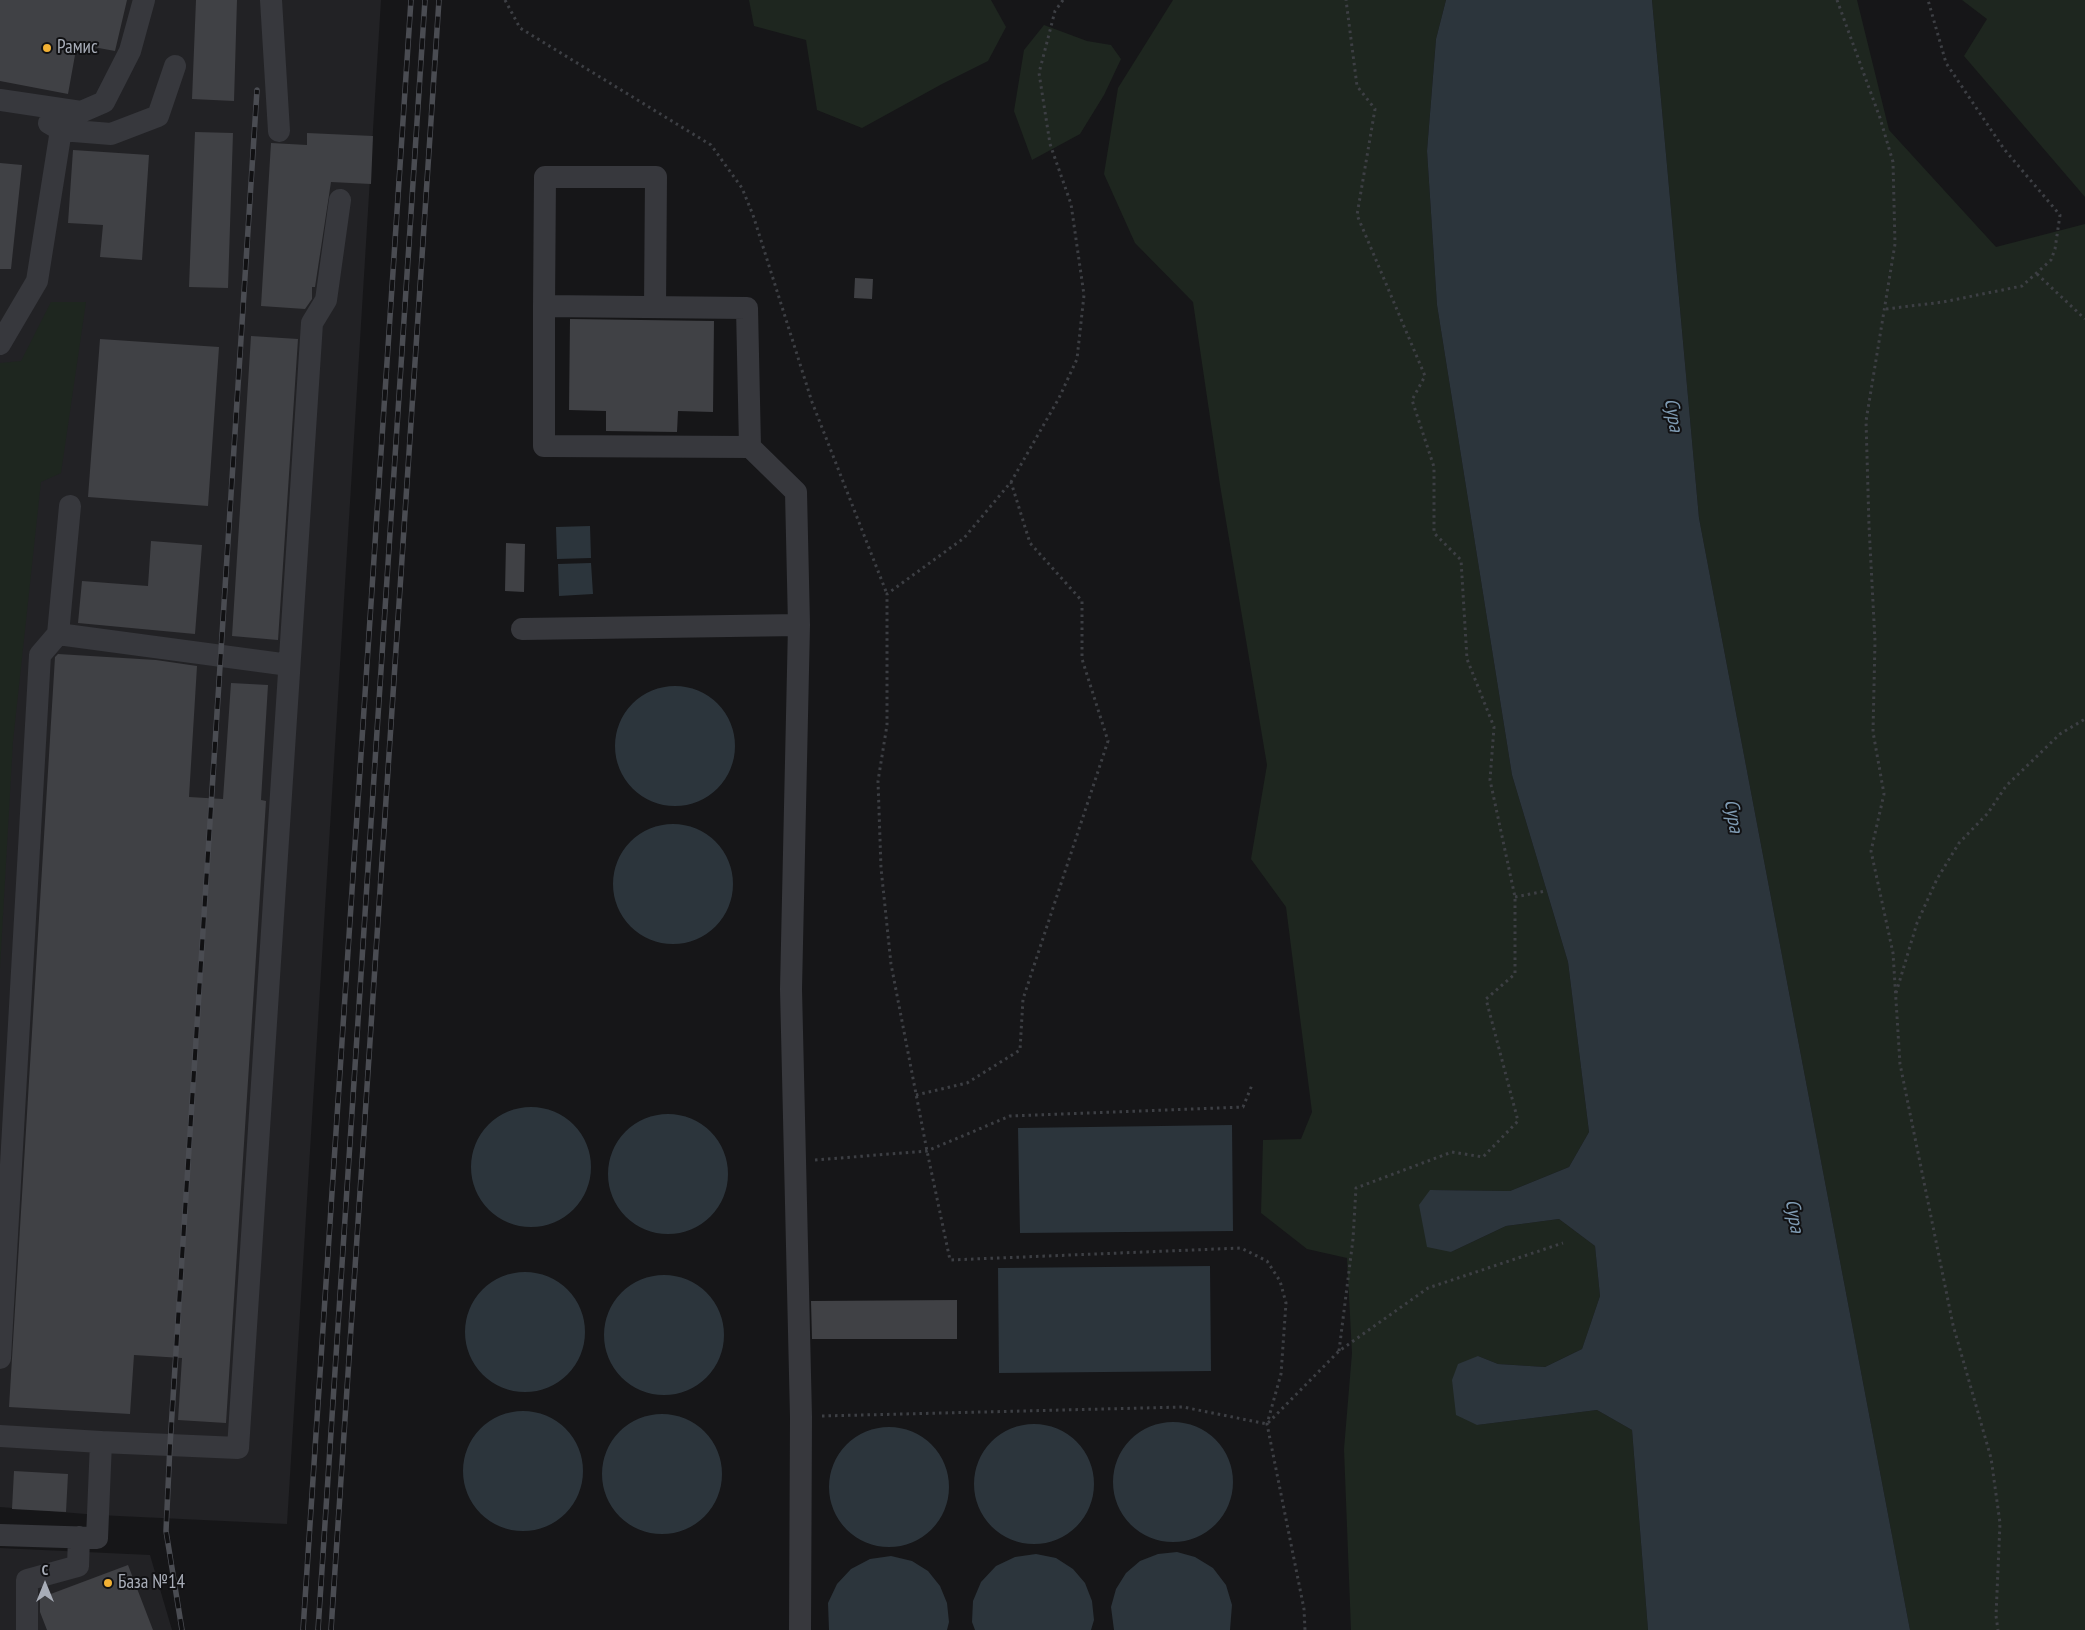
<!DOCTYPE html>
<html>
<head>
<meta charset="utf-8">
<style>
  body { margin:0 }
  #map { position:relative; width:2085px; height:1630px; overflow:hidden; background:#161618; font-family:"PT Sans Narrow",sans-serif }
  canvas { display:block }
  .north { position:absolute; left:20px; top:1560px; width:50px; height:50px; -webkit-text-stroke:4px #111113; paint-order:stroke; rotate:0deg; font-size:14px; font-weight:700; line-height:20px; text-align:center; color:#a8adb8 }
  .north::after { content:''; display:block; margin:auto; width:18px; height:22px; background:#a8adb8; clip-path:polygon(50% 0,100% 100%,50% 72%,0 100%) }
</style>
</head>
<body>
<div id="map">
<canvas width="2085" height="1630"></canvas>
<div class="north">С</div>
</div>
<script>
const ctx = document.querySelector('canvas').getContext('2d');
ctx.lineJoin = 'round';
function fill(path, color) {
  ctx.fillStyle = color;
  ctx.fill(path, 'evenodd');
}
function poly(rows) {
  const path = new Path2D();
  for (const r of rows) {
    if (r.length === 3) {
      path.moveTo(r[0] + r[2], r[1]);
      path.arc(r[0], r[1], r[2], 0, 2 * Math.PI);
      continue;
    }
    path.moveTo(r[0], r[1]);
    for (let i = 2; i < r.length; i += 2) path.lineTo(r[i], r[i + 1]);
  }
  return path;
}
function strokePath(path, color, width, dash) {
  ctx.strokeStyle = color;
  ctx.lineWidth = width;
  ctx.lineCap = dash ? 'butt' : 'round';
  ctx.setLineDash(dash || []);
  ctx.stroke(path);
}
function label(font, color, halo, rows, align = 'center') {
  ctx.font = font + ' "PT Sans Narrow",sans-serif';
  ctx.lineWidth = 4;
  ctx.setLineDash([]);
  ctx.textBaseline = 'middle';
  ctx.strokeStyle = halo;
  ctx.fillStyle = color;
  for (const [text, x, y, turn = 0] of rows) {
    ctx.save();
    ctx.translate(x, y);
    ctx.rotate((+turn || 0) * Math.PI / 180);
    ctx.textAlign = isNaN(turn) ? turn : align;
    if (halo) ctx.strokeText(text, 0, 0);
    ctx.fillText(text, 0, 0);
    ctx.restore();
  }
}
fill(poly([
  [0,0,381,0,287,1524,98,1515,0,1507],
  [0,1548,150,1555,172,1630,0,1630]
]), '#222225');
fill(poly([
  [749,0,991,0,1006,27,988,61,942,84,862,128,817,110,806,40,754,26],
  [1173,0,1446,0,1436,39,1427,151,1437,305,1512,775,1568,962,1589,1132,1569,1167,1510,1191,1430,1190,1451,1252,1506,1226,1559,1219,1595,1246,1600,1296,1582,1349,1545,1367,1498,1364,1478,1356,1477,1425,1597,1410,1632,1430,1648,1630,1351,1630,1344,1449,1352,1353,1347,1258,1307,1249,1261,1213,1263,1140,1301,1139,1312,1112,1286,907,1251,859,1267,765,1220,485,1193,302,1135,243,1104,174,1118,88],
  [1652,0,1857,0,1889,130,1996,247,2085,224,2085,1630,1910,1630,1699,518],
  [1962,0,2085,0,2085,197,1964,56,1987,19],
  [1044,25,1087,41,1111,45,1121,59,1104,95,1080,134,1032,160,1014,111,1024,50],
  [51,302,86,302,61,473,41,482,13,741,0,968,0,363,21,361]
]), '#1e261f');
fill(poly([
  [1446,0,1652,0,1699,518,1910,1630,1648,1630,1632,1430,1597,1410,1477,1425,1456,1415,1452,1380,1458,1364,1478,1356,1498,1364,1545,1367,1582,1349,1600,1296,1595,1246,1559,1219,1506,1226,1451,1252,1427,1247,1419,1205,1430,1190,1510,1191,1569,1167,1589,1132,1568,962,1512,775,1437,305,1427,151,1436,39],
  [590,526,591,558,557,559,556,527],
  [591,563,593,594,559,596,558,564],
  [675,746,60],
  [673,884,60],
  [531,1167,60],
  [668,1174,60],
  [1232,1125,1233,1231,1020,1233,1018,1128],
  [1210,1266,1211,1371,999,1373,998,1268],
  [525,1332,60],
  [664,1335,60],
  [523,1471,60],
  [662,1474,60],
  [1173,1482,60],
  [1034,1484,60],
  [889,1487,60],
  [1177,1552,1195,1557,1213,1568,1226,1585,1232,1605,1230,1630,1114,1630,1111,1607,1116,1589,1126,1573,1140,1561,1158,1554],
  [1036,1554,1056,1558,1073,1569,1085,1583,1092,1601,1094,1620,1091,1630,975,1630,972,1622,973,1601,981,1582,996,1566,1015,1557],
  [891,1556,912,1561,928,1571,940,1586,947,1603,949,1622,947,1630,829,1630,828,1603,837,1584,851,1569,870,1559]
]), '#2c353c');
fill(poly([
  [0,0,127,0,115,51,77,44,68,94,0,81],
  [196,0,237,0,234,101,192,99],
  [195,132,233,133,228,288,189,287],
  [307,133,373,136,371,184,331,182,315,287,312,287,312,299,305,309,261,306,271,143,307,145],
  [73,150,149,155,142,260,100,257,103,225,68,223],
  [0,163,22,165,11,269,0,269],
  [855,278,873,279,872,299,854,298],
  [570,319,714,321,713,412,678,411,677,432,606,431,606,411,569,410],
  [251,336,298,339,278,640,232,636],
  [100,339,219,347,208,506,88,497],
  [151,541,202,545,195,634,78,623,82,581,148,586],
  [506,543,525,544,524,592,505,591],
  [58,654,156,660,197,666,189,797,223,799,231,683,268,685,261,800,266,801,226,1423,178,1420,182,1358,134,1355,130,1414,9,1407,55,657],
  [957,1300,957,1339,812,1339,811,1301],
  [14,1471,68,1474,66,1512,12,1509],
  [128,1565,153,1630,47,1630,40,1612,40,1598]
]), '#404145');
strokePath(poly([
  [505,0,520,28,711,145,742,188,753,215,812,402,887,594],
  [1063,0,1055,11,1039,73,1050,144,1071,204,1084,295,1077,359,1059,398,1011,482,964,538,887,594,887,725,878,781,881,868,891,964,927,1151,950,1260,1241,1248,1267,1261,1280,1281,1286,1303,1281,1374,1267,1424,1304,1609,1305,1630],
  [1837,0,1880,118,1893,162,1895,244,1866,421,1869,526,1875,641,1873,732,1884,794,1871,851,1893,953,1900,1064,1953,1325,1991,1458,2000,1523,1996,1616,1998,1630],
  [2037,274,2085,319],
  [1886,309,1943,302,2022,286,2051,260,2055,249,2060,215,2004,149,1946,63,1928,0],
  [1515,897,1546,891],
  [1896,993,1917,923,1937,879,1959,843,1988,813,2006,786,2060,734,2085,719],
  [916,1095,967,1083,1020,1050,1023,999,1108,741,1082,659,1082,601,1030,543,1011,482],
  [815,1160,927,1151,1010,1116,1243,1107,1252,1085],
  [1339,1351,1353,1239,1356,1188,1452,1152,1483,1157,1518,1121,1486,999,1515,974,1515,897,1490,780,1494,727,1467,659,1461,560,1434,533,1434,467,1412,400,1425,376,1357,215,1375,109,1357,86,1346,0],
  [822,1416,1183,1407,1267,1424,1339,1351,1428,1288,1563,1243]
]), '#3d3f44', 3, [2.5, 4]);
strokePath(poly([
  [271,0,279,131],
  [0,100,81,112,104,102,130,51,144,0],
  [49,123,61,130,111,134,158,116,175,66],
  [544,306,545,177,656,177,655,307],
  [0,344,37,281,61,130],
  [750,447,747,308,544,306,544,446,750,447,796,492,799,625,791,989,801,1417,800,1630],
  [522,629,799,625],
  [58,634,289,665],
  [0,1358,40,655,58,634,70,506],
  [0,1436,101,1442,97,1538,0,1535],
  [101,1442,238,1448,312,323,326,300,340,200],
  [27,1630,27,1580,78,1566,79,1537]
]), '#37383d', 22);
const rail = poly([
  [182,1630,166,1531,170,1445,257,90],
  [303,1630,411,0],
  [318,1630,425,0],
  [331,1630,439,0]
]);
strokePath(rail, '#4a4c52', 5.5);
strokePath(rail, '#111113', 4, [11]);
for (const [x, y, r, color] of [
  [47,48,5,"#f2b134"],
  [108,1583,5,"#f2b134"]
]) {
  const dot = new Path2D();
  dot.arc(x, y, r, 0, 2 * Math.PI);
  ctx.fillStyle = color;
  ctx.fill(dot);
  strokePath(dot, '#111113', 2);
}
label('19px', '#a8adb8', '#111113', [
  ["Рамис",57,48],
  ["База №14",118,1583]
], 'left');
label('italic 20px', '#7f9bb3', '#111113', [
  ["Сура",1673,415,81],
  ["Сура",1733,816,81],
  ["Сура",1794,1216,81]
]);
</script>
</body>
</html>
